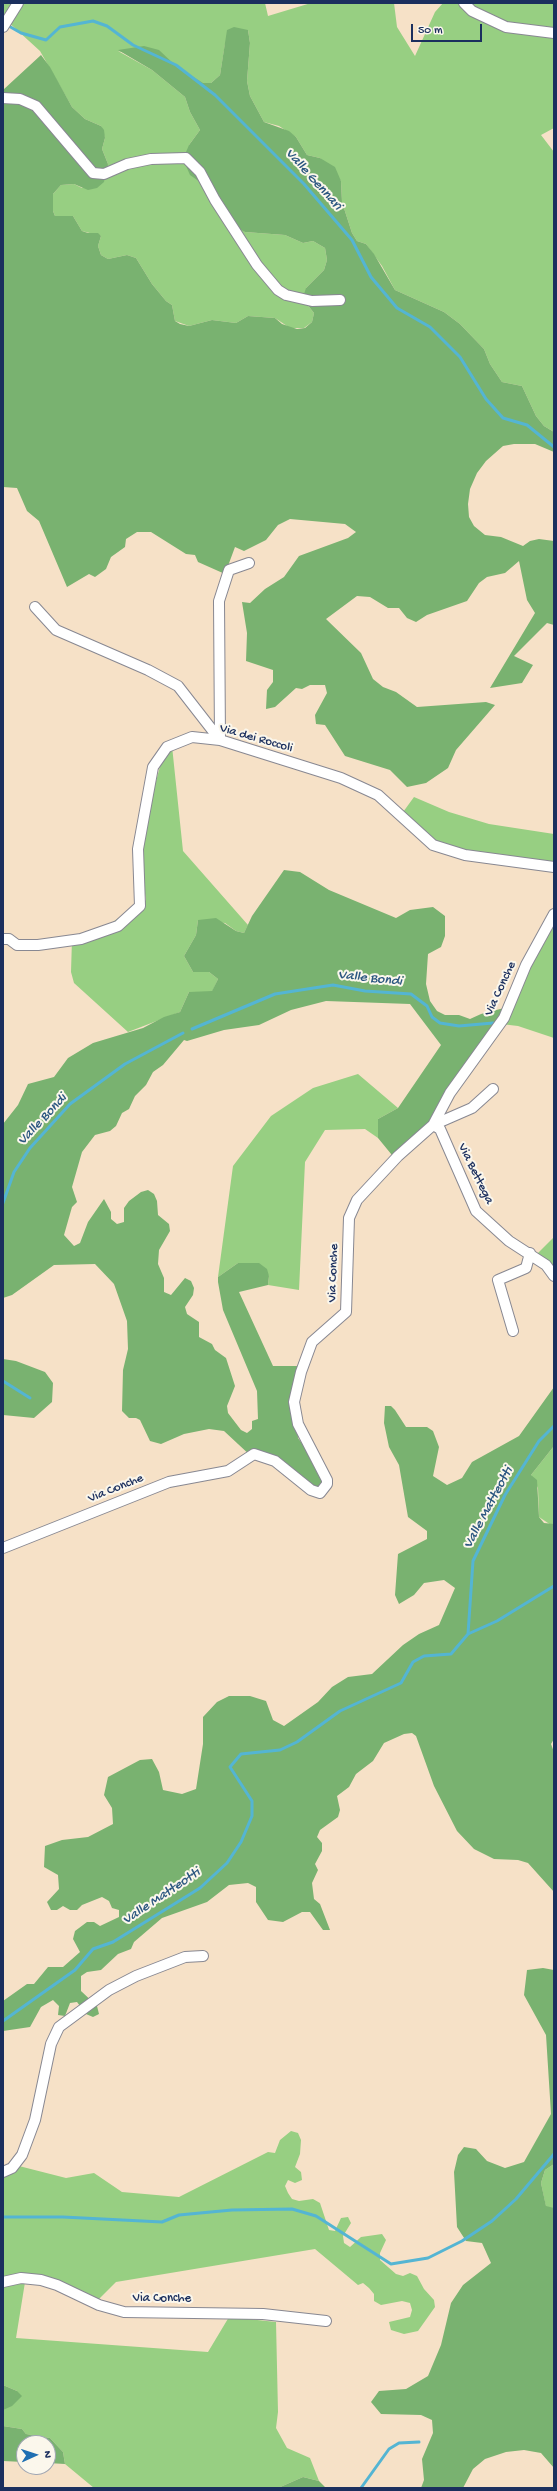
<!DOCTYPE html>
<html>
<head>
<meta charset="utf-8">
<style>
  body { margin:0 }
  #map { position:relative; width:557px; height:2491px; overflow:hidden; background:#f6e1c7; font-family:"Gochi Hand",sans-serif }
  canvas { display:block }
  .frame { position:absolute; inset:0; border:4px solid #1b2f5e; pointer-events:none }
  .north { position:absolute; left:16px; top:2435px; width:40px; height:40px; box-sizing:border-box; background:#fbf7ec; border:1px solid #a1a7b3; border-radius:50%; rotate:87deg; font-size:11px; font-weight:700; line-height:16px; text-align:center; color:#1b2f5e }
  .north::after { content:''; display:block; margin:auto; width:14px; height:18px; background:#1f6fb2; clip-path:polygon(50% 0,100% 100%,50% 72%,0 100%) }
  .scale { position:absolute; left:411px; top:24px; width:71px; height:18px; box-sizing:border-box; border:2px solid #1b2f5e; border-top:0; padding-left:5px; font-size:12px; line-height:14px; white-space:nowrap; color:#1b2f5e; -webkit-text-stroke:3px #fbf7ec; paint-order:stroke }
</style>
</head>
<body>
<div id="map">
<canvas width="557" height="2491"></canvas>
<div class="frame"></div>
<div class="north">N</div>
<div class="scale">50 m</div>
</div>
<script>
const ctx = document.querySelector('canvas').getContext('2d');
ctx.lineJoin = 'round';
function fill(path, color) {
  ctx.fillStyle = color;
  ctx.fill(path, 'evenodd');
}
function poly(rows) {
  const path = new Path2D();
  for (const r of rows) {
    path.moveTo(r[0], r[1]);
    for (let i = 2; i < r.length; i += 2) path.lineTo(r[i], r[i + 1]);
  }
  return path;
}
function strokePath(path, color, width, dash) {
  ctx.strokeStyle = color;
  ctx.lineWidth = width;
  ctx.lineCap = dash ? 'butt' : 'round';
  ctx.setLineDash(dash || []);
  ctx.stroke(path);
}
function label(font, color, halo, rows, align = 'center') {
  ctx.font = font + ' "Gochi Hand",sans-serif';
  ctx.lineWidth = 4;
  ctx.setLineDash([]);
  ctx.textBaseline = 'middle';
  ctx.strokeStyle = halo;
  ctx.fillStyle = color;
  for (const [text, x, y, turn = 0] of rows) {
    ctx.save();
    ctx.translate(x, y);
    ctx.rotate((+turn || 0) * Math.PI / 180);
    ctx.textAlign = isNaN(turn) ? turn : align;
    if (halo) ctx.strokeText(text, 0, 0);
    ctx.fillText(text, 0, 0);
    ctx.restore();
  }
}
fill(poly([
  [3,3,265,3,268,16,311,3,394,3,397,27,415,56,435,12,443,3,554,3,554,128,541,135,554,152,554,432,544,426,536,416,522,386,502,382,490,364,484,349,460,324,444,312,395,290,382,266,366,244,357,241,352,233,342,202,341,181,320,158,307,155,296,137,279,126,264,122,250,96,247,81,250,43,248,30,225,44,220,75,211,83,203,84,176,66,118,51,152,70,185,97,190,112,200,130,189,145,200,182,245,232,285,235,303,243,313,241,325,248,327,260,324,270,306,288,306,303,314,313,312,322,304,328,290,328,275,318,248,316,236,323,212,320,189,326,175,321,172,305,166,301,152,284,136,258,127,255,108,259,101,255,98,246,101,236,82,231,73,216,55,216,53,211,53,194,61,185,74,184,82,188,108,164,102,149,105,138,101,126,85,119,72,107,40,51,6,20,3,25],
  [172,746,183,851,248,925,244,933,236,931,225,923,198,920,196,935,184,956,193,972,209,972,218,979,212,992,189,992,180,1012,128,1032,74,983,71,972,72,939,87,939,146,900,138,846,161,763],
  [414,797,449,812,489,824,554,834,554,869,427,845,398,819],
  [554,916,554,1038,518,1026,501,1024],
  [358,1074,398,1108,378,1119,378,1138,365,1129,325,1130,305,1162,299,1290,268,1285,269,1276,258,1263,238,1263,218,1277,233,1166,271,1116,313,1088],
  [554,1237,554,1270,536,1255],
  [554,1446,554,1524,551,1525,539,1517,538,1488,531,1475],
  [291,2131,298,2133,301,2140,300,2154,295,2167,301,2172,302,2180,295,2183,288,2180,285,2186,288,2193,292,2199,299,2201,313,2199,320,2203,329,2230,335,2231,341,2218,348,2217,351,2223,343,2236,344,2243,350,2247,361,2237,382,2234,386,2240,380,2253,380,2260,396,2274,403,2276,410,2273,417,2276,424,2289,434,2300,435,2307,418,2331,404,2334,391,2330,389,2322,410,2317,412,2310,410,2303,402,2301,381,2305,374,2301,374,2294,369,2288,363,2283,358,2285,315,2249,116,2282,95,2303,26,2276,16,2338,208,2352,229,2317,276,2322,278,2412,276,2428,287,2448,310,2458,319,2481,303,2477,278,2488,94,2488,65,2464,63,2452,50,2438,26,2434,22,2429,3,2426,3,2410,17,2391,3,2385,3,2166,15,2165,66,2178,94,2173,122,2192,179,2197,268,2152,275,2153,280,2140],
  [554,2164,554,2208,553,2209,546,2207,541,2183,545,2170]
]), '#97cf82');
fill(poly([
  [234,27,248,30,250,43,247,81,250,96,264,122,289,131,296,137,307,155,320,158,335,167,341,181,342,202,352,233,357,241,366,244,374,254,395,290,444,312,460,324,484,349,490,364,502,382,522,386,536,416,544,426,554,432,554,452,535,444,514,444,503,446,486,461,477,473,470,489,468,504,469,517,474,526,485,535,501,537,523,546,530,541,539,539,554,541,554,625,547,623,514,656,533,665,522,683,490,688,535,613,527,600,519,561,505,573,487,577,479,583,467,601,427,615,416,622,407,618,399,608,388,608,370,597,357,596,326,619,361,653,373,679,383,687,396,692,417,707,486,702,495,705,456,750,448,768,426,783,407,787,390,770,345,756,325,725,316,724,315,715,327,693,325,685,310,685,302,689,296,688,275,707,266,709,267,690,273,682,273,670,246,661,247,633,242,602,250,603,265,589,284,577,299,556,348,538,356,532,345,524,290,519,278,525,266,540,244,551,235,547,225,574,198,562,195,555,186,554,151,532,137,532,126,539,125,547,111,557,106,569,95,577,89,574,67,587,39,521,27,511,17,488,3,487,3,90,41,55,50,67,72,107,85,119,101,126,104,130,105,138,102,149,108,164,104,182,97,188,88,190,74,184,61,185,53,194,53,211,55,216,73,216,82,231,88,233,98,233,101,236,98,246,101,255,108,259,127,255,136,258,152,284,166,301,172,305,175,321,180,324,189,326,212,320,236,323,248,316,275,318,282,324,297,329,305,328,312,322,314,313,306,303,304,294,306,288,324,270,327,260,325,248,313,241,303,243,285,235,245,232,235,226,200,182,190,175,183,159,189,145,200,130,190,112,185,97,152,70,118,50,144,46,159,50,176,66,203,83,211,83,220,75,227,30],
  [284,870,300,872,329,890,396,918,410,910,433,907,445,916,445,936,441,947,428,954,426,984,430,1001,437,1011,445,1015,459,1015,470,1019,481,1014,508,1007,501,1024,436,1124,396,1160,378,1138,378,1119,398,1108,441,1045,410,1004,326,1001,291,1010,259,1025,224,1030,187,1041,184,1040,163,1065,153,1072,146,1085,135,1096,129,1109,122,1113,116,1126,110,1131,95,1135,82,1152,72,1187,77,1202,72,1207,64,1235,74,1246,80,1243,88,1222,104,1199,111,1212,111,1219,117,1224,124,1222,124,1208,129,1201,141,1192,148,1190,154,1194,157,1201,158,1215,169,1224,170,1231,159,1250,158,1264,164,1278,164,1292,171,1295,185,1278,191,1281,194,1288,193,1295,185,1307,187,1314,199,1322,199,1337,212,1344,215,1350,226,1358,235,1386,227,1406,228,1413,241,1430,247,1433,252,1429,252,1421,258,1419,257,1391,223,1310,218,1282,218,1277,238,1263,259,1263,267,1269,269,1276,268,1285,239,1292,273,1366,304,1366,296,1406,298,1438,326,1476,320,1496,312,1496,265,1460,252,1457,224,1431,209,1429,184,1434,161,1444,150,1441,140,1420,136,1418,129,1418,122,1411,123,1370,128,1349,127,1321,114,1284,95,1264,54,1265,12,1295,3,1298,3,1124,18,1105,28,1084,54,1077,68,1058,93,1043,143,1028,164,1017,180,1012,189,992,212,991,218,979,209,972,193,972,184,956,196,935,198,920,216,918,236,931,244,933,252,916],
  [3,1359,16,1361,45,1372,53,1383,52,1402,34,1418,3,1415],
  [554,1387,554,1446,531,1475,537,1480,539,1517,544,1523,554,1524,554,1739,551,1744,554,1752,554,1892,528,1863,518,1860,494,1859,474,1849,457,1831,434,1786,416,1736,412,1733,404,1734,384,1743,373,1761,356,1774,349,1787,337,1796,340,1810,338,1817,320,1830,317,1837,322,1843,322,1851,315,1864,318,1870,312,1883,314,1899,320,1904,330,1930,323,1930,310,1912,302,1912,283,1922,268,1920,256,1902,256,1887,248,1883,229,1885,207,1902,162,1918,134,1942,131,1949,118,1954,101,1970,87,1972,81,1976,81,1991,97,2006,99,2014,93,2017,86,2014,77,2002,70,2003,65,2016,58,2015,59,2006,53,2000,41,2007,30,2027,3,2031,3,2001,27,1984,34,1984,48,1967,63,1967,80,1952,73,1939,75,1931,87,1922,94,1922,100,1926,119,1917,119,1910,112,1908,109,1901,102,1897,82,1905,77,1910,70,1910,63,1906,57,1910,51,1910,47,1902,59,1889,58,1875,44,1867,45,1846,62,1840,88,1837,113,1824,112,1808,104,1795,108,1777,140,1760,152,1759,159,1772,163,1790,182,1794,196,1789,203,1744,203,1717,217,1702,229,1696,250,1696,266,1701,273,1720,284,1726,318,1702,332,1687,348,1677,372,1674,403,1645,419,1634,439,1625,455,1588,444,1580,424,1583,414,1595,399,1604,395,1595,398,1554,427,1539,427,1531,408,1517,399,1465,389,1447,384,1423,385,1406,391,1406,395,1410,406,1427,427,1427,433,1431,439,1447,433,1476,447,1485,462,1478,472,1462,519,1436],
  [543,1968,554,1970,554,2164,545,2170,541,2183,546,2206,554,2208,554,2468,541,2453,524,2450,506,2452,485,2459,473,2469,463,2488,421,2488,424,2480,422,2459,433,2433,432,2420,421,2415,381,2414,371,2402,379,2391,406,2389,428,2376,441,2345,451,2303,463,2285,491,2263,482,2243,466,2241,457,2227,454,2172,458,2155,464,2147,476,2149,487,2161,505,2168,524,2162,551,2114,546,2035,524,1995,527,1970],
  [3,2385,17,2391,22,2396,12,2406,3,2410],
  [3,2426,22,2429,26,2434,50,2438,63,2452,65,2464,48,2463,48,2443,24,2443,24,2462,3,2461],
  [303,2477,319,2481,326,2488,278,2488]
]), '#79b270');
strokePath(poly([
  [7,25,21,33,46,40,60,27,93,21,107,26,133,45,176,65,215,95,304,184,352,240,371,277,397,308,430,327,460,357,486,399,503,418,527,425,554,447],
  [192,1029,275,994,333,985,365,991,411,994,427,1006,432,1017,440,1023,459,1026,493,1023],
  [3,1203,14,1172,30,1148,70,1104,125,1064,183,1033],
  [3,1381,30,1398],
  [468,1634,473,1561,505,1495,539,1441,554,1426],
  [3,2021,75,1970,93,1949,113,1942,200,1888,227,1863,241,1842,252,1816,252,1801,230,1767,241,1754,280,1750,297,1742,340,1711,401,1683,413,1662,424,1656,451,1654,468,1634,497,1621,554,1586],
  [3,2217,63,2217,162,2222,179,2215,232,2210,292,2209,316,2216,391,2264,428,2258,462,2241,492,2221,516,2199,554,2154],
  [361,2488,389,2449,399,2443,419,2442]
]), '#54b5d3', 3);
const minor = poly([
  [464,3,472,11,506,27,554,33],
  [3,27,18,3],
  [3,98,20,99,36,106,93,173,104,174,127,164,151,159,186,158,200,172,215,200,257,265,278,290,286,295,312,301,340,300],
  [35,607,56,630,148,670,178,686,220,740],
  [220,740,219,601,229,570,249,563],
  [3,939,9,939,17,945,38,945,81,939,118,926,140,906,138,849,153,767,167,747,192,737,220,740,341,778,378,795,433,845,465,855,554,867],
  [433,1125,440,1129,476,1211,509,1241,546,1265,554,1276],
  [433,1125,472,1108,493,1089],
  [513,1331,498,1280,526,1268,530,1253],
  [3,1548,169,1482,228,1471,254,1454,275,1461,311,1490,320,1493,327,1484,327,1480,298,1424,294,1402,301,1372,312,1342,346,1312,349,1218,357,1200,398,1156,433,1125,450,1093,504,1018,526,965,554,914],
  [3,2172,12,2168,22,2155,35,2120,51,2044,59,2027,109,1990,136,1976,185,1957,203,1956],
  [3,2282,21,2278,41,2280,57,2285,99,2305,124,2312,263,2314,326,2321]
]);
strokePath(minor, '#888892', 12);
strokePath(minor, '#fff', 10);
label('13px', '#1b2f5e', '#fbf7ec', [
  ["Via dei Roccoli",256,739,16],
  ["Via Conche",501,989,-65],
  ["Via Bettega",475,1174,64],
  ["Via Conche",334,1273,-88],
  ["Via Conche",116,1489,-22],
  ["Via Conche",162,2299]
]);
label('italic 14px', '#2c5781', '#fbf7ec', [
  ["Valle Gennari",313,180,48],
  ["Valle Bondi",370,979,6],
  ["Valle Bondi",43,1120,-47],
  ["Valle Matteotti",489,1508,-62],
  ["Valle Matteotti",162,1897,-34]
]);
</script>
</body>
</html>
